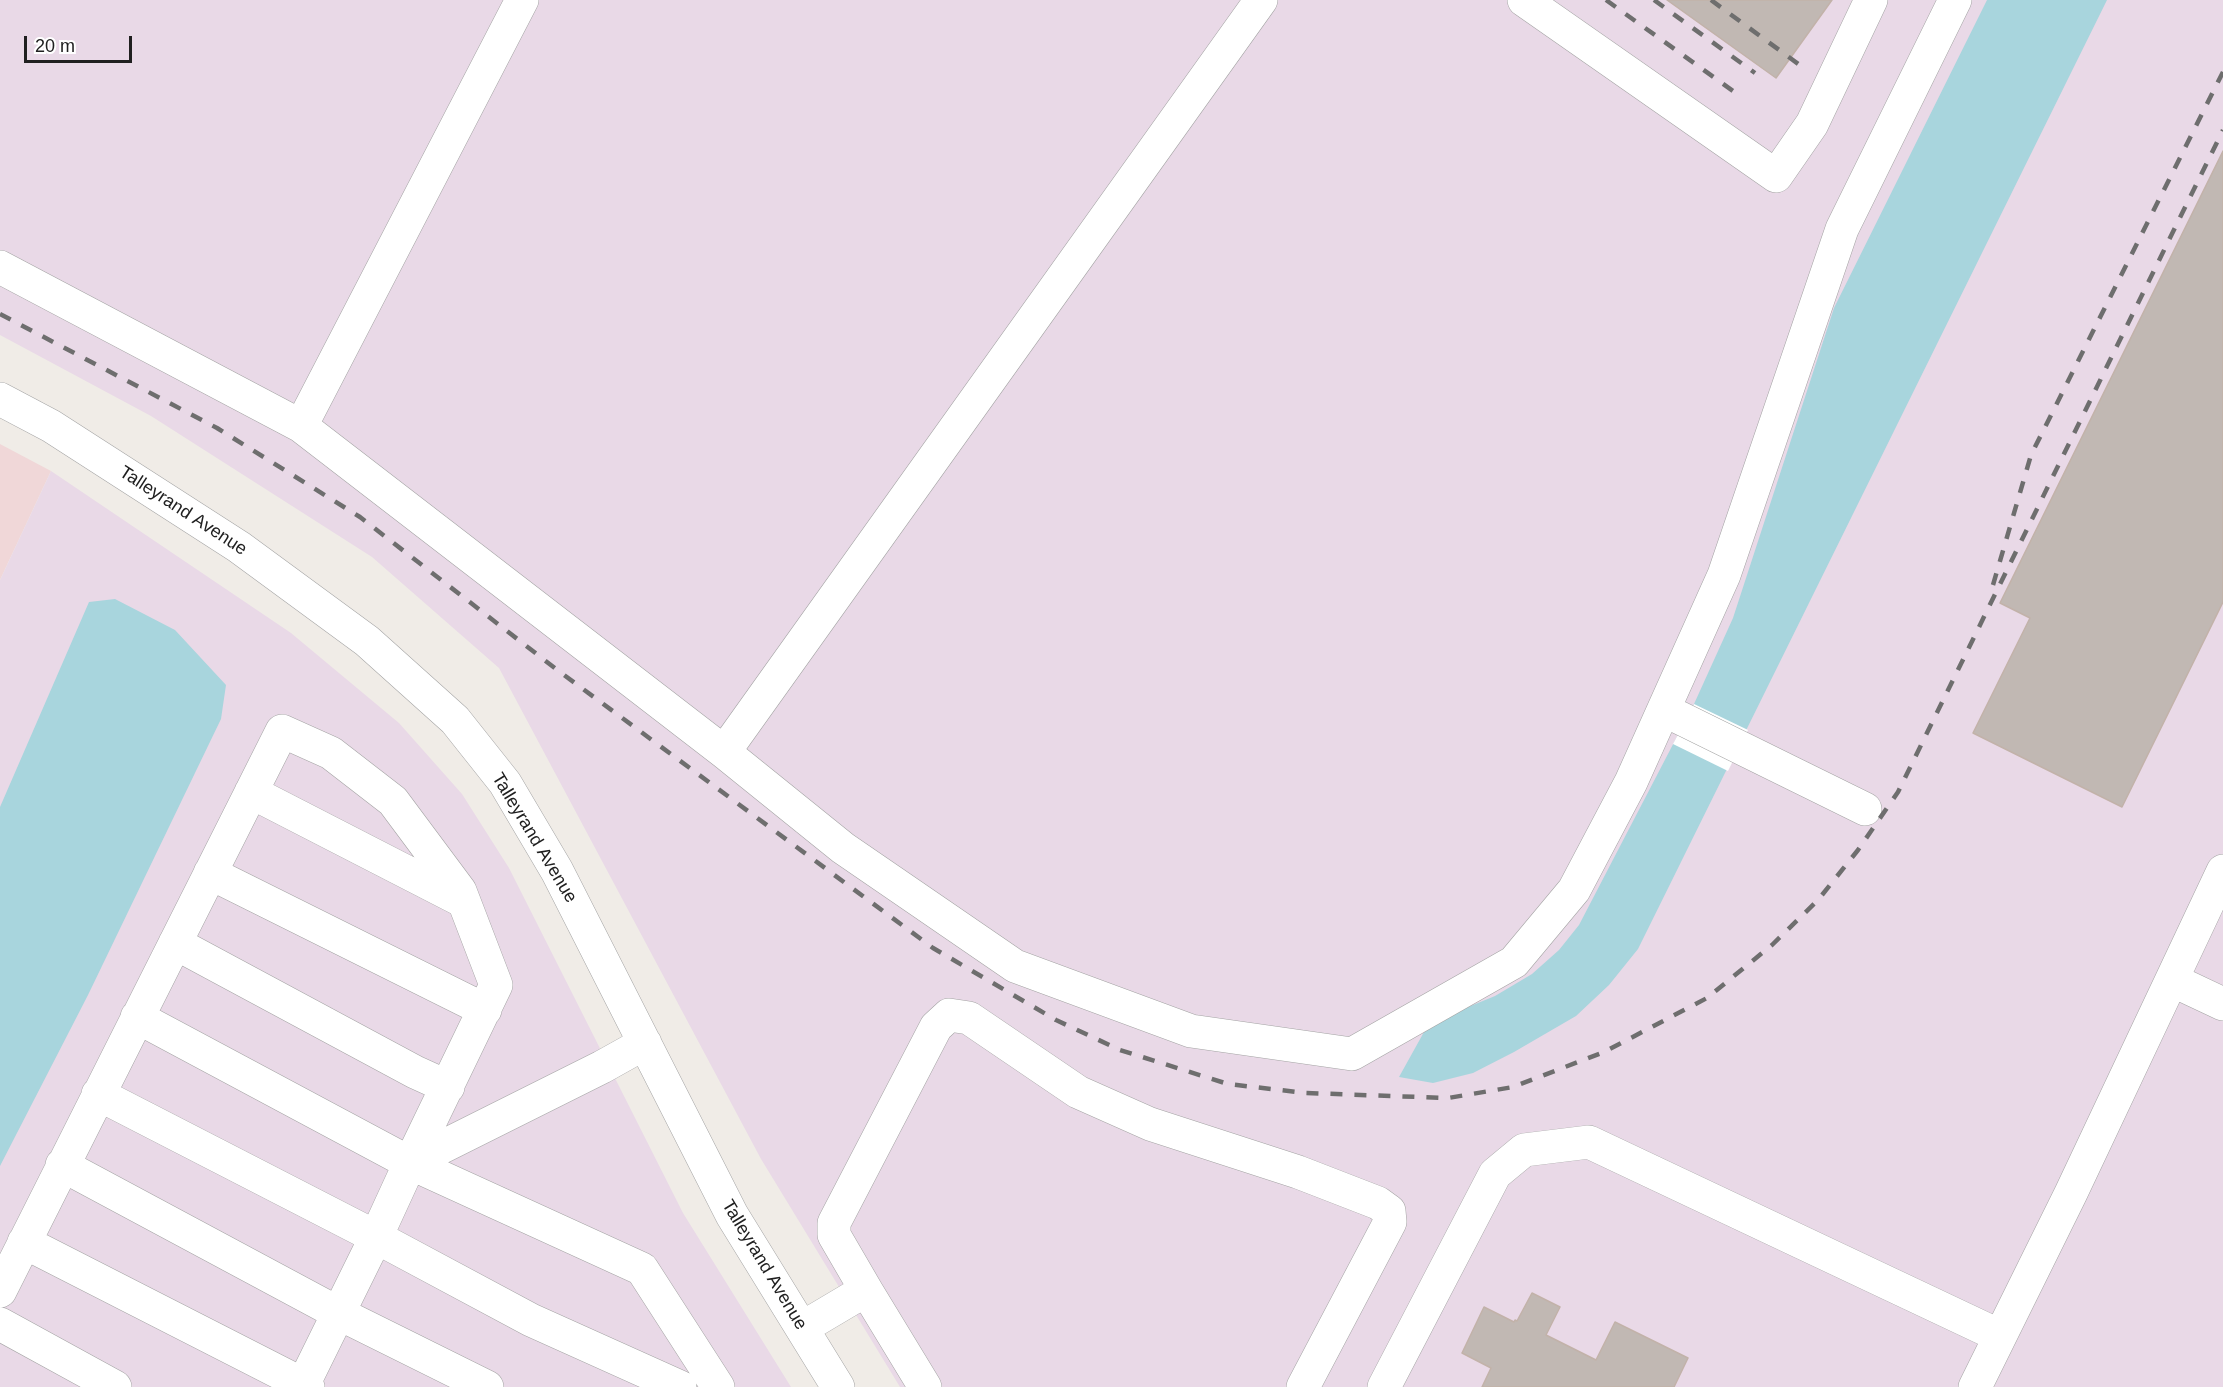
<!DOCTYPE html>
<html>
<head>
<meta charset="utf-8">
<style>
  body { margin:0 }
  #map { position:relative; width:2223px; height:1387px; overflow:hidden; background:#f0ece7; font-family:Helvetica,sans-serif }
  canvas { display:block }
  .scale { position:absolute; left:24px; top:36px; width:108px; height:27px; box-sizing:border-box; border:3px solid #202020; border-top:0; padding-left:8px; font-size:18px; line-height:21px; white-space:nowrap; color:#202020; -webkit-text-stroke:4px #fff; paint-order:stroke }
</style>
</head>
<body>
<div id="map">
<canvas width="2223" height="1387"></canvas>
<div class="scale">20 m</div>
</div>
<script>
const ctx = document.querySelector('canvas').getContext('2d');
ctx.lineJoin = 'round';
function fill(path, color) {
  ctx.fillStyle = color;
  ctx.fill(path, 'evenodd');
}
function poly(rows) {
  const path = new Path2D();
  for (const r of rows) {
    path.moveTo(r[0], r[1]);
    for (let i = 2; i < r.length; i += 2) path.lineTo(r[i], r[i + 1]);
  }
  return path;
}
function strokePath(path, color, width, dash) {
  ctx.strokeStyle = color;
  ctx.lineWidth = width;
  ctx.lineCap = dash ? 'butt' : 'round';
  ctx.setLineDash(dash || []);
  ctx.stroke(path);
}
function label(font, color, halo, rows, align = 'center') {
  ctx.font = font + ' Helvetica,sans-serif';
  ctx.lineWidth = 4.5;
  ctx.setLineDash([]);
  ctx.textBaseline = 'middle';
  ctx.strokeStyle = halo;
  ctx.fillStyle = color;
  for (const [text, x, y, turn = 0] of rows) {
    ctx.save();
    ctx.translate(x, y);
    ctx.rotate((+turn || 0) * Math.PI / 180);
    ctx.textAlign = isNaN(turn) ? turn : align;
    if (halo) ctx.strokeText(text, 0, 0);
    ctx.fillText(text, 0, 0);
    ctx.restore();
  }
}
fill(poly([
  [0,444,51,471,0,580]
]), '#f0d7d8');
fill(poly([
  [0,0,2223,0,2223,1387,900,1387,761,1159,499,668,372,557,151,416,0,335],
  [51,471,291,633,399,723,462,794,509,868,683,1213,791,1387,0,1387,0,580]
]), '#e9d9e7');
fill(poly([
  [1987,0,2107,0,1638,949,1609,985,1576,1016,1514,1052,1473,1073,1433,1083,1399,1077,1429,1023,1495,996,1532,974,1559,950,1579,925,1694,704,1733,618,1834,308],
  [115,599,175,630,226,685,221,719,88,995,0,1166,0,807,89,602]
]), '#a8d5dd');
fill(poly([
  [1694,704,1748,730,1728,771,1673,744]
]), '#fff');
const building = poly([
  [1667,0,1832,0,1776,78,1667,0],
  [2223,151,2223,602,2122,807,1973,733,2030,618,2000,603,2223,151],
  [1532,1293,1560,1307,1546,1335,1596,1360,1615,1322,1688,1358,1674,1387,1482,1387,1491,1368,1462,1353,1484,1307,1514,1322,1515,1320,1517,1321,1532,1293]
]);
fill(building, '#c1b8b3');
strokePath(building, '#c2b2a9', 1.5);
const minor = poly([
  [1524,0,1776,176,1812,124,1871,0],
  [0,267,301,426,724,752,1261,0],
  [0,399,51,426,239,547,367,641,455,720,505,783,557,871,732,1215,838,1387],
  [301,426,522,0],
  [1664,710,1865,809],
  [724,752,843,848,1015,966,1191,1031,1352,1054,1514,962,1574,890,1631,782,1724,575,1842,229,1955,0],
  [251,792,463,901],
  [210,873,485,1010],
  [175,943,415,1072,448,1087],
  [2172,980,2223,1004],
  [137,1017,410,1163,642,1269,718,1387],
  [98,1094,376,1237,531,1320,680,1387],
  [62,1165,338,1313,487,1387],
  [24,1242,308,1387],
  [866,1290,834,1235,834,1223,936,1027,949,1015,969,1018,1078,1092,1150,1124,1298,1172,1378,1203,1389,1211,1390,1222,1303,1387],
  [0,1291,282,731,331,753,393,801,460,891,496,985,410,1163],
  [0,1324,115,1387],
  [802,1328,866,1290,925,1387],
  [302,1387,376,1237,410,1163,602,1067,645,1043],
  [1384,1387,1495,1174,1524,1150,1589,1142,2000,1336],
  [1975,1387,2071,1193,2223,871]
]);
strokePath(minor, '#a4a4a4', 34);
strokePath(minor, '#fff', 33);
strokePath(poly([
  [1606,0,1733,91],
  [1654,0,1755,73],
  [1711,0,1801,66],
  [0,314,217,428,360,517,556,669,933,948,1056,1020,1120,1050,1228,1084,1306,1093,1448,1098,1513,1087,1604,1052,1707,998,1772,945,1818,900,1858,850,1898,792,2223,130],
  [1993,585,2031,455,2223,72]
]), '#6e6e6e', 4.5, [12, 12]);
label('18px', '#202020', '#fff', [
  ["Talleyrand Avenue",183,511,33],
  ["Talleyrand Avenue",534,838,59],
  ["Talleyrand Avenue",764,1265,59]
]);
</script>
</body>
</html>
